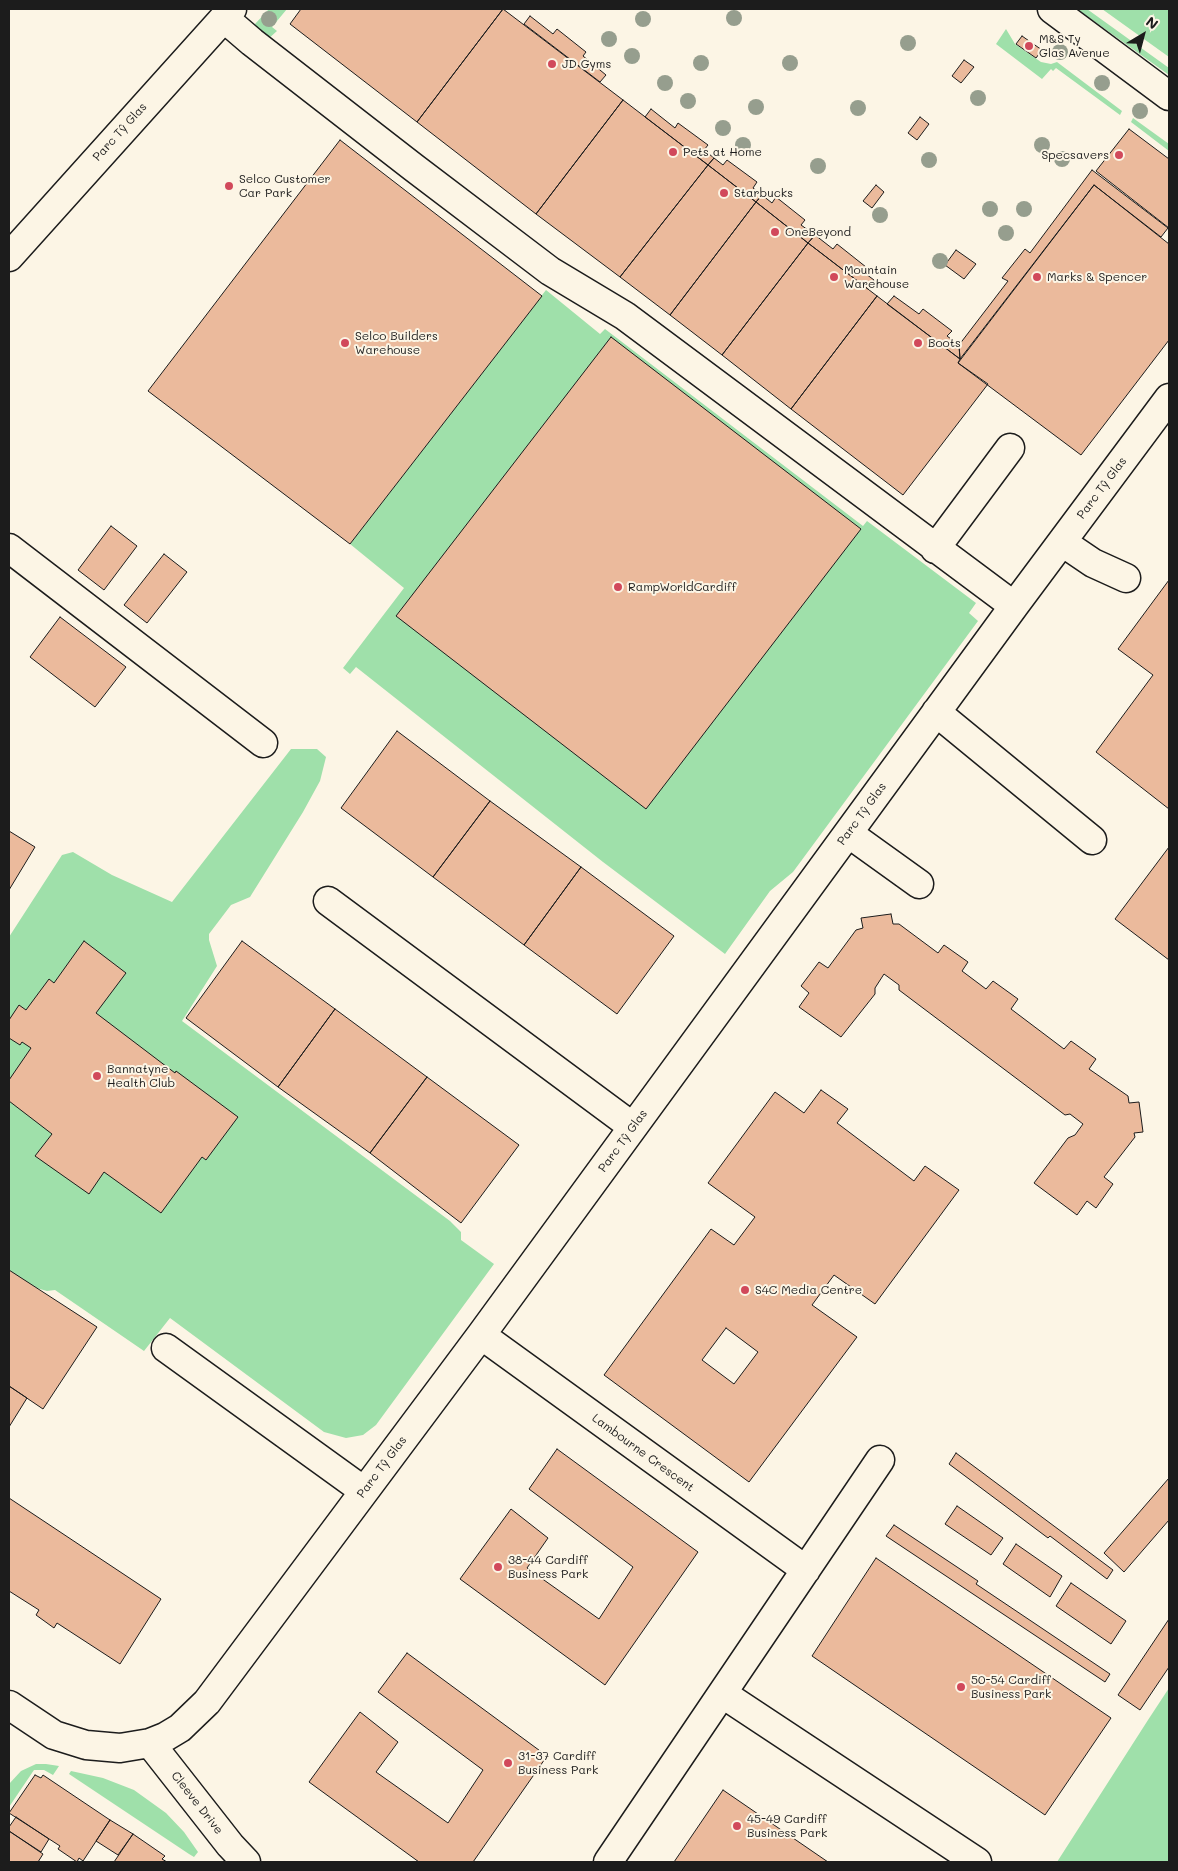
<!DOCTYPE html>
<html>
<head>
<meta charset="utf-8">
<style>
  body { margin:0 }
  #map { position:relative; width:1178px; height:1871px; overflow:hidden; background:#fcf5e5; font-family:Mali,sans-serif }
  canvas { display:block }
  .frame { position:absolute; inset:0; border:10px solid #1c1c1c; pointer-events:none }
  .north { position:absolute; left:1118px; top:10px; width:50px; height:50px; -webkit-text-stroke:4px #fcf5e5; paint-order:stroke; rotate:37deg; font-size:14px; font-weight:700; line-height:20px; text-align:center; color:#1c1c1c }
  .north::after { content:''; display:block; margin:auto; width:18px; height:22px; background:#1c1c1c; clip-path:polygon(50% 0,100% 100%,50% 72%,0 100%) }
</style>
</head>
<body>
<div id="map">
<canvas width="1178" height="1871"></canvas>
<div class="frame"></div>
<div class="north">N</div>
</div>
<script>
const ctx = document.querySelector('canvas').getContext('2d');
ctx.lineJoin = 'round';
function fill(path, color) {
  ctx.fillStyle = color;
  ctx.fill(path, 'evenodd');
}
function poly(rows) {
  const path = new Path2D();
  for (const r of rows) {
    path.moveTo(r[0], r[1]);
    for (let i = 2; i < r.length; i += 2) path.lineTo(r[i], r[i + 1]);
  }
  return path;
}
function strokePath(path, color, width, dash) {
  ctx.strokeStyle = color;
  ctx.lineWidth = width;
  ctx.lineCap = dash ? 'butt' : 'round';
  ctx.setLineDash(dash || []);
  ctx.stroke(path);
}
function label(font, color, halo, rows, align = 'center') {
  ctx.font = font + ' Mali,sans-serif';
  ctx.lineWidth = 4;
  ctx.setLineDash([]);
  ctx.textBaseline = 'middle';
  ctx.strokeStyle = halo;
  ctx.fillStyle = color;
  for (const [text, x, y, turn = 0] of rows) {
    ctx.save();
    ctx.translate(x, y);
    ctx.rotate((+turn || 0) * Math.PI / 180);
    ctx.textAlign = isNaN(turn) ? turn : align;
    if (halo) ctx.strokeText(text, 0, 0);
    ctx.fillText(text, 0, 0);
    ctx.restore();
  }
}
fill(poly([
  [269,9,287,9,272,27,277,31,267,40,255,30,255,24],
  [1077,9,1087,9,1169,68,1169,75],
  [1102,9,1169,9,1169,57,1109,14],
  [1006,29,1015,44,1041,62,1051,64,1057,62,1122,111,1120,115,1056,68,1053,71,1051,69,1042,79,996,44],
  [1133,118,1169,144,1169,151,1131,122],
  [546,290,600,334,605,329,863,526,867,521,976,603,969,613,978,621,793,872,770,891,725,954,603,862,356,667,350,674,343,668,404,588,350,544],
  [291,749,317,749,326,757,320,781,303,812,250,897,231,905,209,934,209,940,217,966,182,1021,450,1221,461,1232,461,1240,494,1264,376,1425,363,1435,346,1438,324,1432,170,1318,144,1351,55,1290,47,1291,19,1283,9,1277,9,937,62,855,73,852,112,875,172,902],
  [1169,1688,1169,1862,1057,1862,1148,1720],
  [36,1764,46,1764,59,1766,53,1775,44,1770,34,1770,9,1807,9,1784,21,1771],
  [71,1771,103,1778,134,1790,166,1813,184,1832,198,1852,194,1857,189,1854,69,1774]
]), '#9fe0aa');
const building = poly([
  [301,9,503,9,417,122,290,24,301,9],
  [503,9,623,100,536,214,417,122,503,9],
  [530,16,553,34,557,29,586,52,583,56,606,75,600,82,524,24,530,16],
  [1022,36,1042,50,1036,58,1016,44,1022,36],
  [964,60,974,67,961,83,952,76,964,60],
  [623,100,708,165,620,277,536,214,623,100],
  [651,109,675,128,678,123,708,145,704,150,714,158,708,165,645,117,651,109],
  [920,117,929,124,917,140,908,133,920,117],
  [1129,129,1169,159,1169,228,1096,171,1129,129],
  [340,140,542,296,350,544,148,391,340,140],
  [714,158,723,165,727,160,757,182,753,188,762,195,756,202,708,165,714,158],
  [708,165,756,202,670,315,620,277,708,165],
  [1092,170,1168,228,1161,237,1094,185,960,359,959,345,1008,281,1002,278,1025,249,1030,253,1092,170],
  [876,185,884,192,872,208,863,201,876,185],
  [1094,185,1169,244,1169,340,1081,455,958,363,1094,185],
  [762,195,772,203,776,197,805,220,801,225,815,235,808,243,756,202,762,195],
  [756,202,808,243,722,355,670,315,756,202],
  [815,235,833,249,837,244,866,267,862,271,874,280,868,289,808,243,815,235],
  [808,243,877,296,791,409,722,355,808,243],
  [956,250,976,264,964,279,945,265,956,250],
  [877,296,960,359,958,363,988,384,903,495,791,409,877,296],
  [894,296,919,314,923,309,952,331,947,336,959,345,960,359,887,304,894,296],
  [611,337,861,529,646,809,396,616,611,337],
  [111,526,137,546,104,590,78,570,111,526],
  [164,554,187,572,147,623,124,605,164,554],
  [1169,580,1169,809,1096,752,1153,675,1118,649,1169,580],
  [60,617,126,667,95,707,30,657,60,617],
  [397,731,490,801,433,877,341,808,397,731],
  [490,801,581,867,524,945,433,877,490,801],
  [9,831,35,847,9,890,9,831],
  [1169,847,1169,960,1115,919,1169,847],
  [581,867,674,936,617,1014,524,945,581,867],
  [891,914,893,924,899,924,938,953,944,945,968,962,962,971,986,989,993,981,1018,999,1011,1009,1064,1049,1071,1041,1096,1059,1089,1069,1128,1096,1129,1103,1139,1102,1143,1132,1134,1133,1135,1137,1104,1177,1113,1184,1096,1208,1087,1201,1077,1215,1034,1183,1068,1138,1075,1135,1083,1124,1070,1114,1065,1115,899,990,899,985,884,974,875,988,875,994,841,1037,799,1007,809,993,801,986,819,962,828,968,856,930,863,928,861,918,891,914],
  [84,941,126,973,96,1013,175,1073,176,1071,238,1117,206,1160,202,1157,161,1213,104,1172,89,1194,35,1156,52,1134,9,1101,9,1080,31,1048,22,1042,20,1045,9,1038,9,1020,19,1005,26,1010,49,979,54,983,84,941],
  [242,941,335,1009,278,1087,186,1018,242,941],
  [335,1009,427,1077,370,1153,278,1087,335,1009],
  [427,1077,519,1145,461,1223,370,1153,427,1077],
  [821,1090,848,1109,837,1123,914,1181,925,1166,959,1190,875,1304,834,1275,812,1305,857,1337,749,1482,604,1375,711,1229,734,1245,755,1217,708,1183,775,1092,804,1113,821,1090],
  [726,1328,758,1352,734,1384,702,1360,726,1328],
  [9,1270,97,1327,43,1409,9,1386,9,1270],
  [9,1386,27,1398,9,1427,9,1386],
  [557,1449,698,1552,605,1685,460,1579,511,1509,548,1538,527,1568,599,1619,633,1567,529,1489,557,1449],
  [956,1453,1113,1570,1107,1579,1050,1536,1048,1538,949,1464,956,1453],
  [1169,1478,1169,1520,1124,1572,1104,1553,1169,1478],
  [9,1498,161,1599,120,1664,57,1623,54,1628,36,1615,39,1610,9,1591,9,1498],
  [957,1506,1003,1538,991,1555,945,1524,957,1506],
  [894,1525,978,1581,976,1584,1110,1674,1105,1682,886,1536,894,1525],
  [1016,1544,1062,1576,1050,1597,1003,1564,1016,1544],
  [876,1558,1111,1718,1045,1815,812,1656,876,1558],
  [1071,1583,1126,1621,1111,1644,1056,1606,1071,1583],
  [1169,1619,1169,1667,1140,1710,1118,1695,1169,1619],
  [407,1653,547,1756,473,1862,419,1862,309,1782,360,1712,398,1742,376,1772,448,1823,483,1770,378,1692,407,1653],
  [35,1775,41,1778,43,1775,110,1820,83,1861,79,1858,77,1862,58,1849,60,1846,9,1813,35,1775],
  [723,1790,828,1862,674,1862,723,1790],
  [16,1817,49,1839,41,1852,9,1831,9,1827,16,1817],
  [110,1820,133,1834,118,1855,96,1841,110,1820],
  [9,1831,43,1854,38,1862,9,1862,9,1831],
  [133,1834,165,1856,162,1859,167,1862,114,1862,133,1834]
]);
fill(building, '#ebba9c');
strokePath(building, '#1c1c1c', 1);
const minor = poly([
  [1052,9,1169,96],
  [224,18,252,42,413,167,550,271,625,316,1014,606],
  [9,257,232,9],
  [1062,542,1093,563,1126,578],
  [9,548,263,743],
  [935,549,1010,448],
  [936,712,1092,840],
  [848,833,919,884],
  [328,901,633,1127],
  [481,1335,806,1570],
  [166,1348,364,1491],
  [723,1694,977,1862],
  [9,1705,54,1735,86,1745,120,1748,150,1743,165,1737,180,1728,207,1702,481,1335,1014,606,1169,398],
  [150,1743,230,1845,246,1862],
  [608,1862,880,1460]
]);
strokePath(minor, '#1c1c1c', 31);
strokePath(minor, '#fcf5e5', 28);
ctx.fillStyle = '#969e8e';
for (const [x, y] of [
  [734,18],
  [269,19],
  [643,19],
  [609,39],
  [908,43],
  [1060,52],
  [632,56],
  [701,63],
  [790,63],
  [665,83],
  [1102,83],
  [978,98],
  [688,101],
  [756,107],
  [858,108],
  [1140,111],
  [723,128],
  [743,145],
  [1042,145],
  [1062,159],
  [929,160],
  [818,166],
  [990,209],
  [1024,209],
  [880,215],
  [1006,233],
  [940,261]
]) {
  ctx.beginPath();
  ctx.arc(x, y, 8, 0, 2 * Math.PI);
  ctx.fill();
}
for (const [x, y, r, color] of [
  [1029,46,5,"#d1495b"],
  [552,64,5,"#d1495b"],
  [673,152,5,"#d1495b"],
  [1119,155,5,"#d1495b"],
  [229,186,5,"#d1495b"],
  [724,193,5,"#d1495b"],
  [775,232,5,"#d1495b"],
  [834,277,5,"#d1495b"],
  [1037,277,5,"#d1495b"],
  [345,343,5,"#d1495b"],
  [918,343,5,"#d1495b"],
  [618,587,5,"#d1495b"],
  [97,1076,5,"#d1495b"],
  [745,1290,5,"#d1495b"],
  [498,1567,5,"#d1495b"],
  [961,1687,5,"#d1495b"],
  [508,1763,5,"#d1495b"],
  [737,1826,5,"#d1495b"]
]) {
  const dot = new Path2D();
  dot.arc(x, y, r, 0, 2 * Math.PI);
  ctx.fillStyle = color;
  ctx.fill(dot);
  strokePath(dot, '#fcf5e5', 2);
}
label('12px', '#1c1c1c', '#fcf5e5', [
  ["M&S Ty",1039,39],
  ["Glas Avenue",1039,53],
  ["JD Gyms",562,64],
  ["Pets at Home",683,152],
  ["Specsavers",1109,155,"right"],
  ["Selco Customer",239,179],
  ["Car Park",239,193],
  ["Starbucks",734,193],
  ["OneBeyond",785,232],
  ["Mountain",844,270],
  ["Warehouse",844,284],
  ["Marks & Spencer",1047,277],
  ["Selco Builders",355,336],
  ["Warehouse",355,350],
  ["Boots",928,343],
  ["RampWorldCardiff",628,587],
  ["Bannatyne",107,1069],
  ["Health Club",107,1083],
  ["S4C Media Centre",755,1290],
  ["38-44 Cardiff",508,1560],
  ["Business Park",508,1574],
  ["50-54 Cardiff",971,1680],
  ["Business Park",971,1694],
  ["31-37 Cardiff",518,1756],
  ["Business Park",518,1770],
  ["45-49 Cardiff",747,1819],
  ["Business Park",747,1833]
], 'left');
label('12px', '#1c1c1c', '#fcf5e5', [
  ["Parc Tŷ Glas",120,132,-48],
  ["Parc Tŷ Glas",1102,488,-53],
  ["Parc Tŷ Glas",862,814,-54],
  ["Parc Tŷ Glas",623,1141,-54],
  ["Lambourne Crescent",643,1453,36],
  ["Parc Tŷ Glas",382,1467,-53],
  ["Cleeve Drive",197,1803,52]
]);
</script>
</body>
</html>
